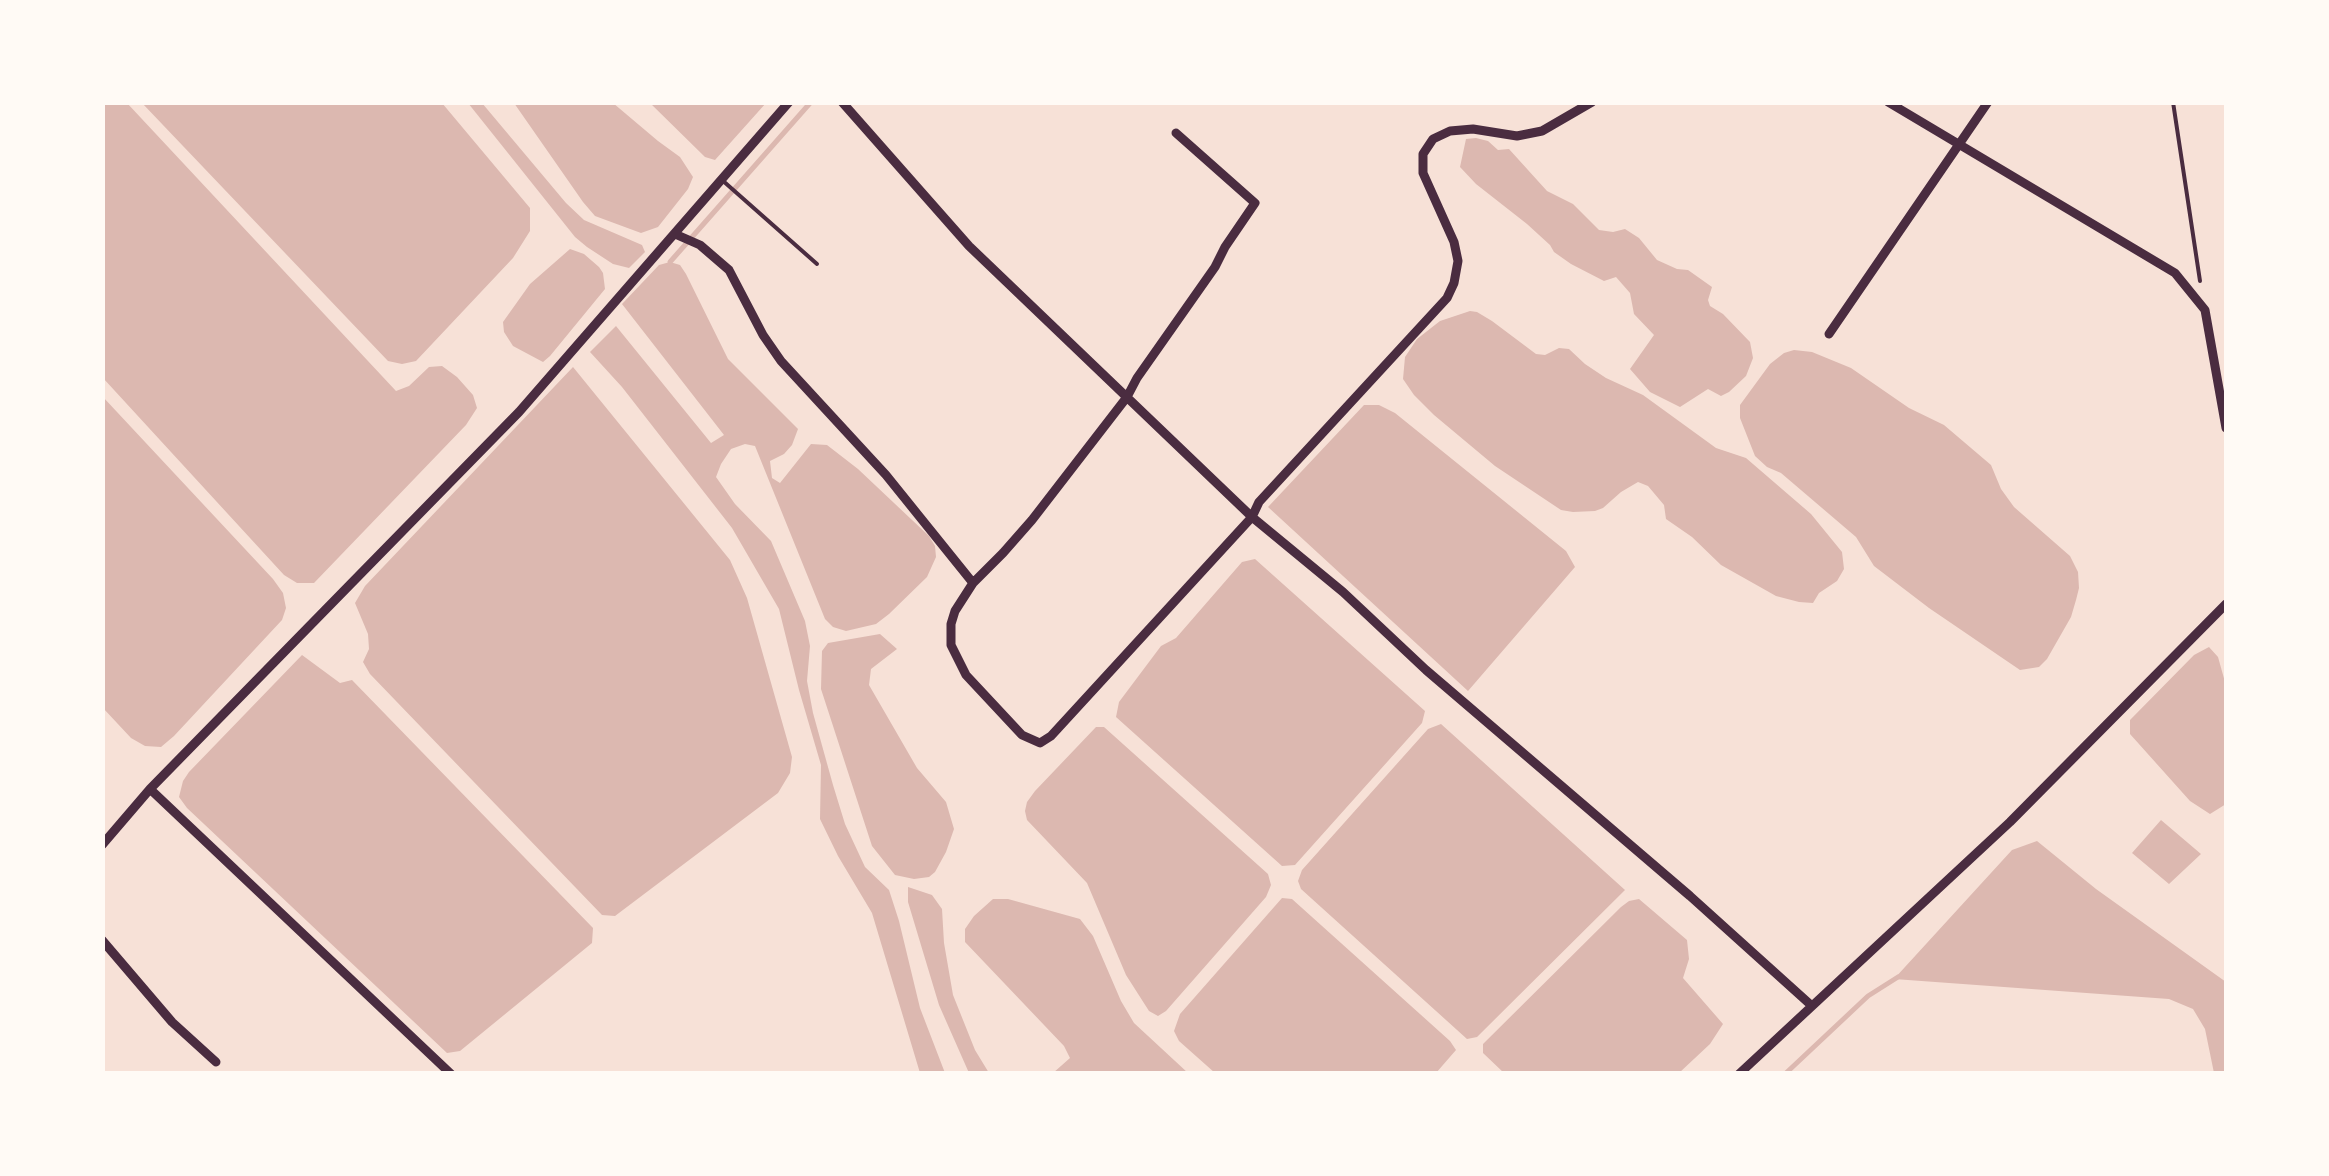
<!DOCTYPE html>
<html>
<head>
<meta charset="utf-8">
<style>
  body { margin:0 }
  #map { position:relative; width:2329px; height:1176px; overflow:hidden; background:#f7e1d7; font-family:"Asap Condensed",sans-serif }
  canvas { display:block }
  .frame { position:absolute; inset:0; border:105px solid #fffaf5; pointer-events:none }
</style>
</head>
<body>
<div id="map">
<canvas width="2329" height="1176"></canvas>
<div class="frame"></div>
</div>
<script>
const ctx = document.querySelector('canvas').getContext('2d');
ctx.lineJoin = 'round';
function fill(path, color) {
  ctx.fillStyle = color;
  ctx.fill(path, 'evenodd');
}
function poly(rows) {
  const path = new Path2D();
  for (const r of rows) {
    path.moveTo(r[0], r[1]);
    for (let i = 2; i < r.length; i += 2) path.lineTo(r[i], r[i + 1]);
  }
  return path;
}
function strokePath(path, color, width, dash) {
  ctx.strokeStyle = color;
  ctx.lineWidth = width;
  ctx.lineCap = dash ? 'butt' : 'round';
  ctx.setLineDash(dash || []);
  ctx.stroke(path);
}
fill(poly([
  [103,102,127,103,396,391,409,386,429,367,442,366,457,377,473,395,477,408,466,425,314,583,297,583,284,575,103,378],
  [142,103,442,103,530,208,530,231,513,258,416,361,402,364,388,361],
  [468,103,482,103,566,203,584,220,642,245,645,252,629,268,613,264,587,247,575,237],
  [514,103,613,103,658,141,680,157,693,177,688,189,658,227,641,233,595,216,583,202],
  [650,103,766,103,715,160,705,157],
  [1476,138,1488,141,1498,150,1509,149,1547,191,1573,204,1599,230,1613,232,1625,229,1639,238,1657,260,1677,269,1688,270,1712,287,1708,300,1710,306,1723,314,1750,342,1753,358,1746,376,1729,392,1721,396,1708,389,1680,407,1650,392,1630,369,1654,335,1634,314,1630,293,1616,277,1604,281,1571,264,1554,252,1550,245,1527,224,1476,184,1460,167,1466,139],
  [570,249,584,254,599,267,603,273,605,289,550,356,543,362,513,346,504,332,503,322,530,284],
  [670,262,680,265,686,274,728,359,798,429,792,445,784,454,770,461,772,478,780,483,811,444,827,445,858,469,929,536,935,546,936,557,927,577,889,614,876,624,846,631,833,627,825,619,755,446,745,444,731,449,721,464,716,477,735,504,771,541,805,621,810,646,807,681,813,713,833,785,845,824,865,867,889,890,899,921,920,1008,945,1073,920,1073,872,913,838,856,820,819,821,765,799,690,779,609,732,528,622,387,590,352,616,326,711,443,724,435,622,304,659,265],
  [1470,311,1477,312,1492,321,1536,354,1545,355,1559,348,1569,349,1585,364,1606,378,1643,395,1716,448,1746,458,1811,514,1842,552,1844,569,1837,581,1819,593,1813,603,1799,602,1776,596,1721,565,1692,537,1666,519,1664,505,1648,486,1638,482,1621,492,1603,508,1595,511,1573,512,1561,510,1495,466,1434,415,1414,395,1403,379,1405,357,1417,339,1440,321],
  [1794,350,1812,352,1851,368,1909,408,1944,425,1991,465,2001,489,2014,507,2070,556,2078,572,2079,588,2076,600,2071,617,2047,659,2039,667,2020,670,1929,608,1874,566,1856,537,1781,473,1767,467,1755,456,1740,418,1740,405,1770,364,1784,353],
  [573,367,730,560,747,598,792,757,790,773,778,793,615,916,602,915,370,674,363,662,369,649,368,634,355,603,365,586],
  [103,397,273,579,283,593,286,608,282,620,174,736,161,747,145,746,131,738,103,708],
  [1364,405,1379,405,1395,413,1566,551,1575,567,1468,691,1268,507],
  [1255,559,1425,711,1422,723,1295,865,1282,866,1116,717,1119,702,1161,646,1176,638,1242,562],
  [880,634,897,649,871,669,869,685,917,768,946,802,954,829,946,852,935,872,929,877,914,879,895,875,872,846,821,689,822,651,828,643],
  [2209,647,2218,657,2225,682,2224,697,2226,727,2226,804,2210,814,2190,801,2130,734,2130,720,2194,655],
  [302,655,340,683,352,680,593,928,592,943,460,1051,447,1053,187,808,179,797,183,781,189,772],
  [1441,724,1625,890,1477,1037,1467,1039,1301,889,1298,881,1302,870,1428,729],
  [1096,727,1104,727,1268,874,1271,885,1266,897,1166,1011,1158,1016,1149,1011,1126,975,1087,883,1027,820,1025,811,1027,802,1035,791],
  [2161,820,2201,854,2169,884,2132,853],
  [2037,841,2096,889,2226,982,2226,1073,2214,1073,2205,1029,2193,1009,2169,999,1894,979,2012,850],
  [908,887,932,895,942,909,944,943,953,995,975,1050,989,1073,969,1073,939,1005,908,902],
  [1282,898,1292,899,1450,1041,1456,1050,1436,1073,1215,1073,1179,1041,1174,1031,1180,1014],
  [993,899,1008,899,1080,919,1093,936,1121,1001,1134,1023,1188,1073,1053,1073,1070,1058,1064,1046,965,942,965,929,974,916],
  [1639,899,1687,940,1689,959,1683,978,1723,1024,1710,1044,1679,1073,1504,1073,1483,1053,1483,1044,1621,907,1629,901]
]), '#dcb8b0');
strokePath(poly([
  [670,262,811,102],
  [1785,1074,1868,996,1898,977]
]), '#dcb8b0', 5);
strokePath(poly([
  [2173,102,2200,281]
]), '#4a2c40', 4);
strokePath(poly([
  [722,180,817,264]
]), '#4a2c40', 4);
strokePath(poly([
  [842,102,969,246,1252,517,1343,592,1426,670,1690,896,1812,1006],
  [1888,102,2175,273,2205,310,2226,428],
  [1176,133,1255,203,1225,247,1215,267,1137,378,1127,397,1032,520,1003,553,973,583,955,611,951,624,951,645,966,675,1022,735,1040,743,1051,736,1252,517,1259,502,1447,298,1454,283,1458,261,1454,242,1423,173,1423,154,1433,139,1450,131,1473,129,1517,136,1542,131,1592,102],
  [675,234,700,245,729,270,763,335,781,361,886,475,973,583],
  [1829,334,1988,102],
  [150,789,451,1074],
  [102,845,150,789,519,412,789,102],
  [102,940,172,1022,216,1062],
  [1739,1074,2010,822,2226,604]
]), '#4a2c40', 9);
</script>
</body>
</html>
